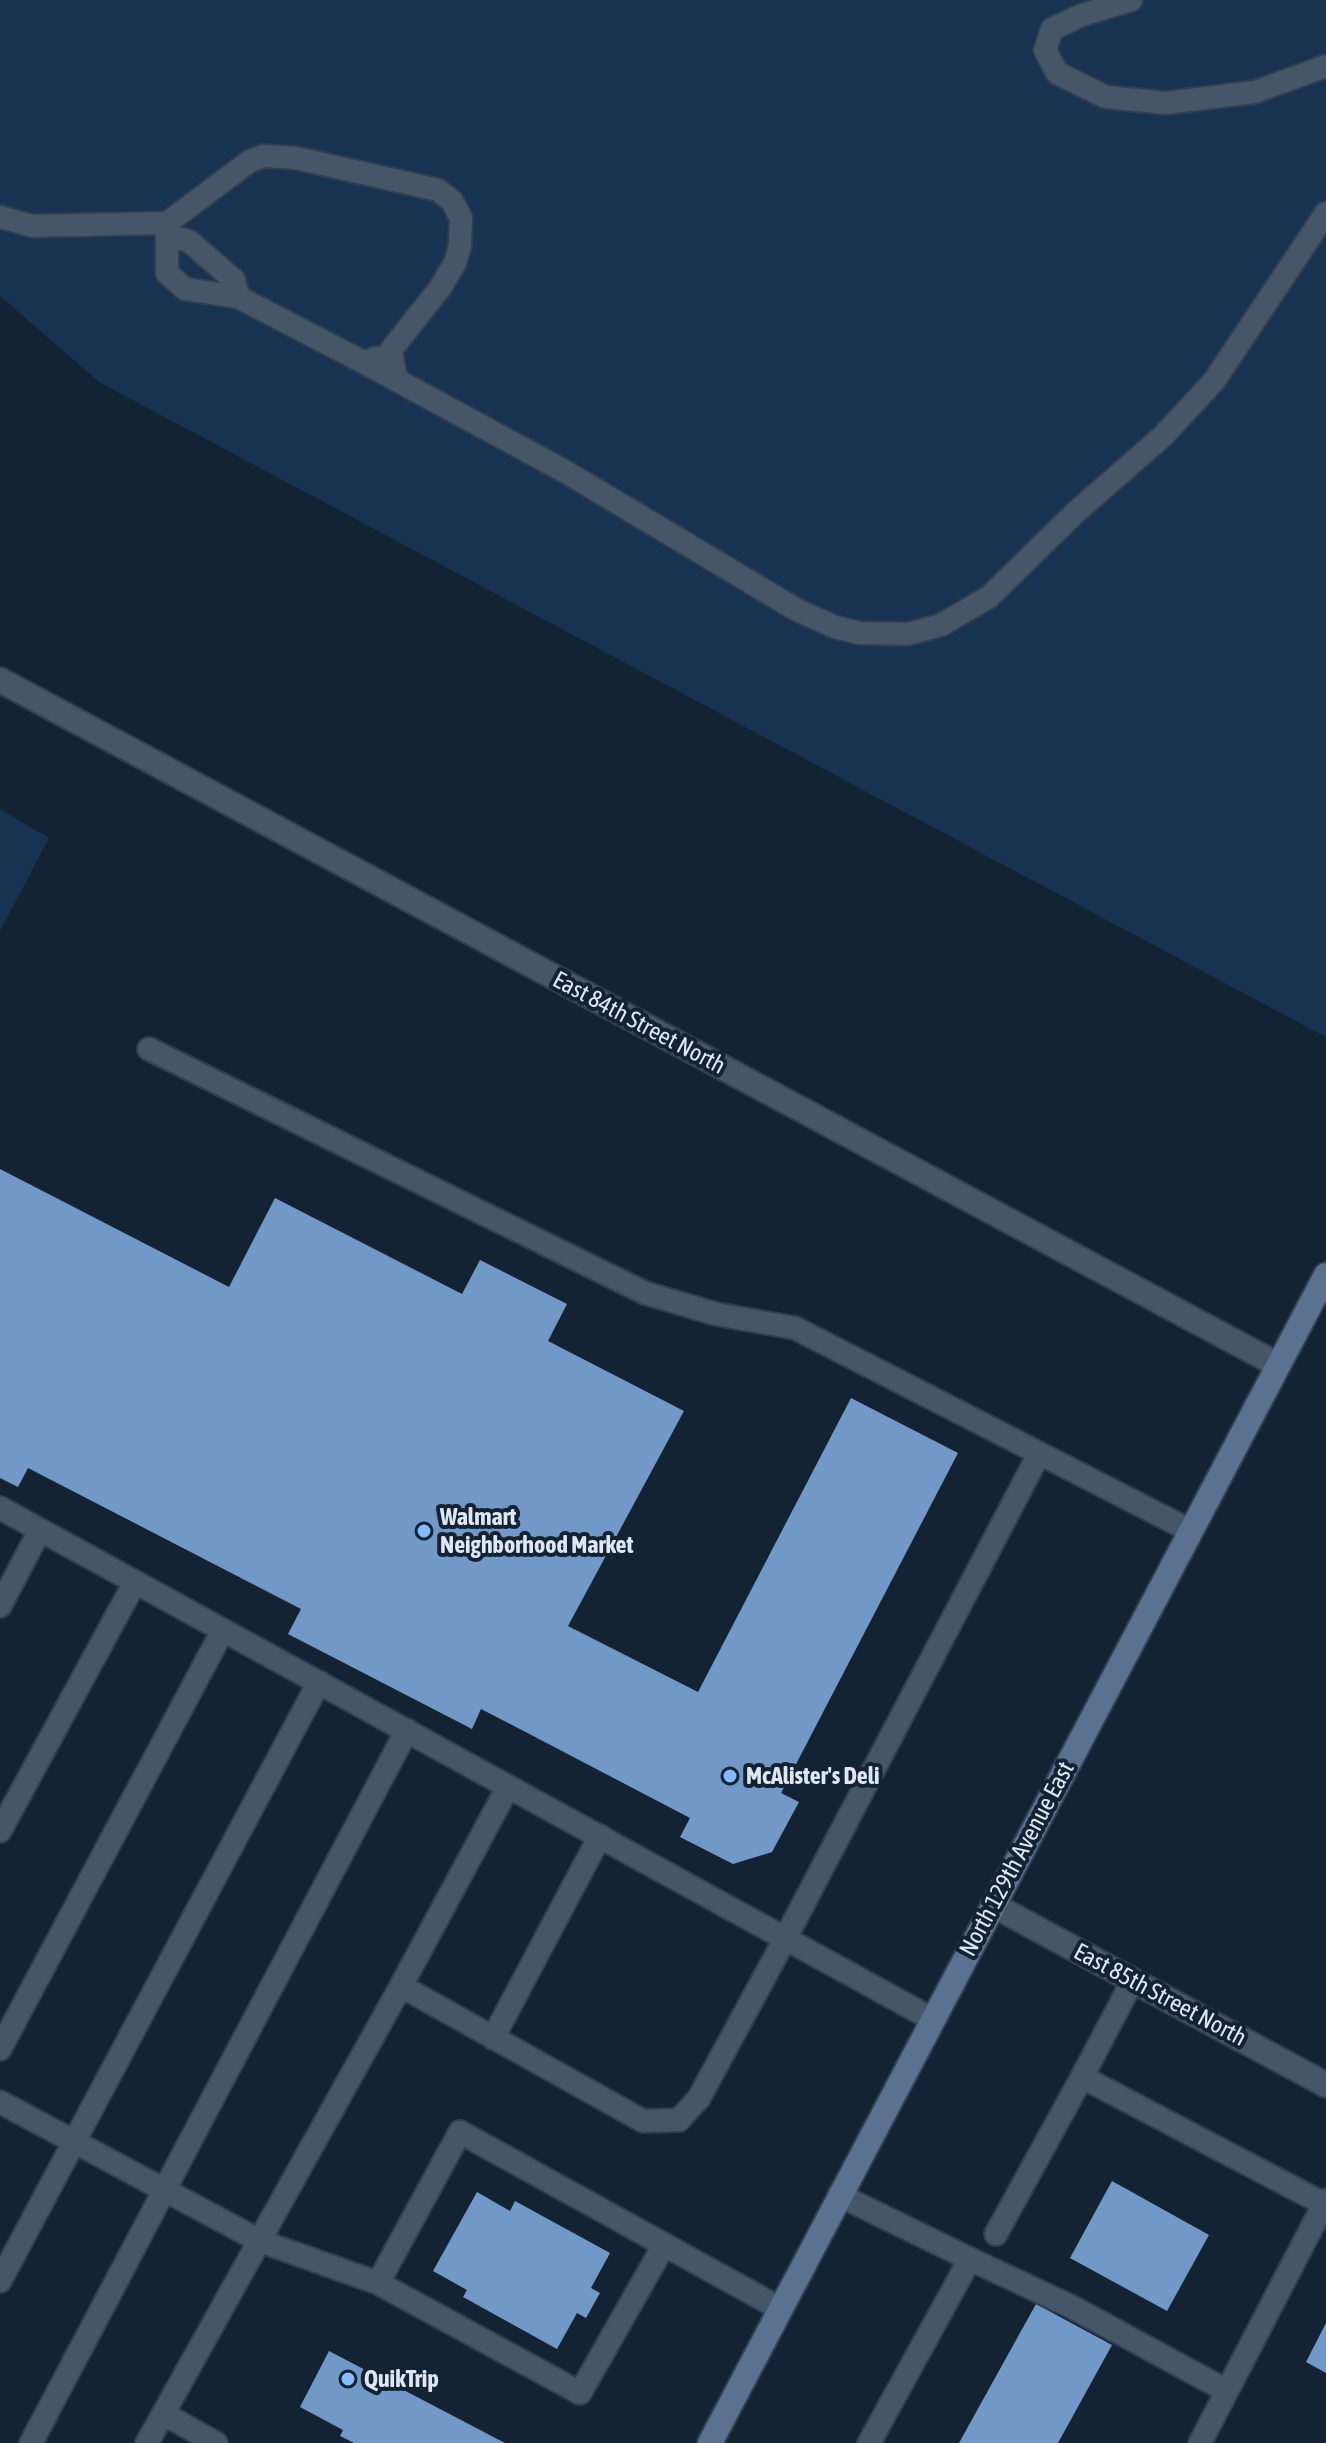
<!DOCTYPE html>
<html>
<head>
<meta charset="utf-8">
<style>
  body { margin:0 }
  canvas { display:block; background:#142334 }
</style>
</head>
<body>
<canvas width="1326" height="2443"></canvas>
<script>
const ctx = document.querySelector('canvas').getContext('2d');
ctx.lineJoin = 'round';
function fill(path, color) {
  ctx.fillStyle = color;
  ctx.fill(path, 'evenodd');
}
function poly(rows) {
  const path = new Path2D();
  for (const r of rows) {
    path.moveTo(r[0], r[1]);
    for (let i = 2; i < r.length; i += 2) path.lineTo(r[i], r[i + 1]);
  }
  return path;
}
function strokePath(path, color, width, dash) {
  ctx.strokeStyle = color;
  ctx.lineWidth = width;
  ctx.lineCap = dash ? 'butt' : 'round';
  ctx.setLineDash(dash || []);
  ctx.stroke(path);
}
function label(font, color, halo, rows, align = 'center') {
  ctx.font = font + ' "Asap Condensed",sans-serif';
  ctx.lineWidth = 8;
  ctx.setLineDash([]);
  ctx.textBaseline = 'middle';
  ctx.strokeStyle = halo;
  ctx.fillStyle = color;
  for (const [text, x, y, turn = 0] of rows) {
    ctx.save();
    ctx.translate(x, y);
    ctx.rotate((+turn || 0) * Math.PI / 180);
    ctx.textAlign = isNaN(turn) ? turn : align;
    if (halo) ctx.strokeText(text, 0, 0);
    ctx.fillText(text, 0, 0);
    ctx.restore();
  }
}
fill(poly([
  [0,0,1326,0,1326,1037,99,382,0,296],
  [0,809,49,838,0,931]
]), '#183251');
fill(poly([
  [0,1169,229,1287,275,1198,462,1294,480,1260,567,1304,548,1341,684,1411,568,1626,698,1692,851,1398,958,1453,781,1793,799,1802,772,1852,733,1864,680,1837,690,1818,516,1727,481,1709,472,1729,288,1634,301,1609,28,1468,18,1487,0,1478],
  [1112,2181,1209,2235,1167,2311,1070,2258],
  [477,2192,510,2211,515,2201,610,2253,591,2288,600,2293,586,2318,577,2313,557,2349,463,2297,467,2290,433,2271],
  [1036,2304,1112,2345,1058,2443,959,2443],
  [1326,2323,1326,2373,1306,2362],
  [329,2351,505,2443,354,2443,340,2436,343,2430,300,2407]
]), '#7298c7');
const service = poly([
  [1131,0,1082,15,1052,29,1045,50,1057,73,1106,97,1166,103,1255,92,1326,66],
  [0,217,33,226,167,223,250,161,263,156,296,158,438,190,452,201,461,218,460,246,455,263,440,288,391,350,396,380],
  [167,223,167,273,185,289,238,297,365,363,375,358],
  [169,236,189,241,234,280,238,297],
  [365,363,566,472,797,610,835,627,859,633,908,634,941,625,989,597,1076,512,1163,436,1214,381,1326,213],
  [149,1049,645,1293,716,1314,795,1328,1191,1531],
  [0,1508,932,2019],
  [0,1606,40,1530],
  [0,1831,135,1582],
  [1133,1980,1082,2077,1324,2204],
  [401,1986,508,1787],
  [493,2038,600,1836],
  [0,2049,223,1630],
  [0,2102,260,2241,378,2283,580,2393,664,2245],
  [839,2195,970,2259,869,2443],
  [996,2234,1082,2077],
  [970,2259,1072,2307,1227,2391],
  [0,2281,319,1682],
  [378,2283,460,2132,779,2308],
  [164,2414,216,2443],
  [31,2443,407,1730],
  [147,2443,401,1986,643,2121,679,2120,699,2098,785,1939,1039,1454],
  [1200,2443,1326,2200]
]);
const minor = poly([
  [0,680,1278,1365],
  [993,1905,1326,2085]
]);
const secondary = poly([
  [710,2443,1326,1275]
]);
strokePath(service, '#303e4f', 26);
strokePath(minor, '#303e4f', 28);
strokePath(secondary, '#303e4f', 28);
strokePath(service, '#465668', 22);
strokePath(minor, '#465668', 24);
strokePath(secondary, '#5a7290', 24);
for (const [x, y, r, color] of [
  [424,1531,8,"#86bbfb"],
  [730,1776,8,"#86bbfb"],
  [348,2379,8,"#86bbfb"]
]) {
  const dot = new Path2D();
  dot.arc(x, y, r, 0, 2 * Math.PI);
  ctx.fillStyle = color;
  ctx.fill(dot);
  strokePath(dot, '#142334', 3);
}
label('24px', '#dee7f3', '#142334', [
  ["East 84th Street North",639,1023,28],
  ["North 129th Avenue East",1017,1859,-62],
  ["East 85th Street North",1160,1995,28]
]);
label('bold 24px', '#dee7f3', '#142334', [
  ["Walmart",440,1517],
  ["Neighborhood Market",440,1545],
  ["McAlister's Deli",746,1776],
  ["QuikTrip",364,2379]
], 'left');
</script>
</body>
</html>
